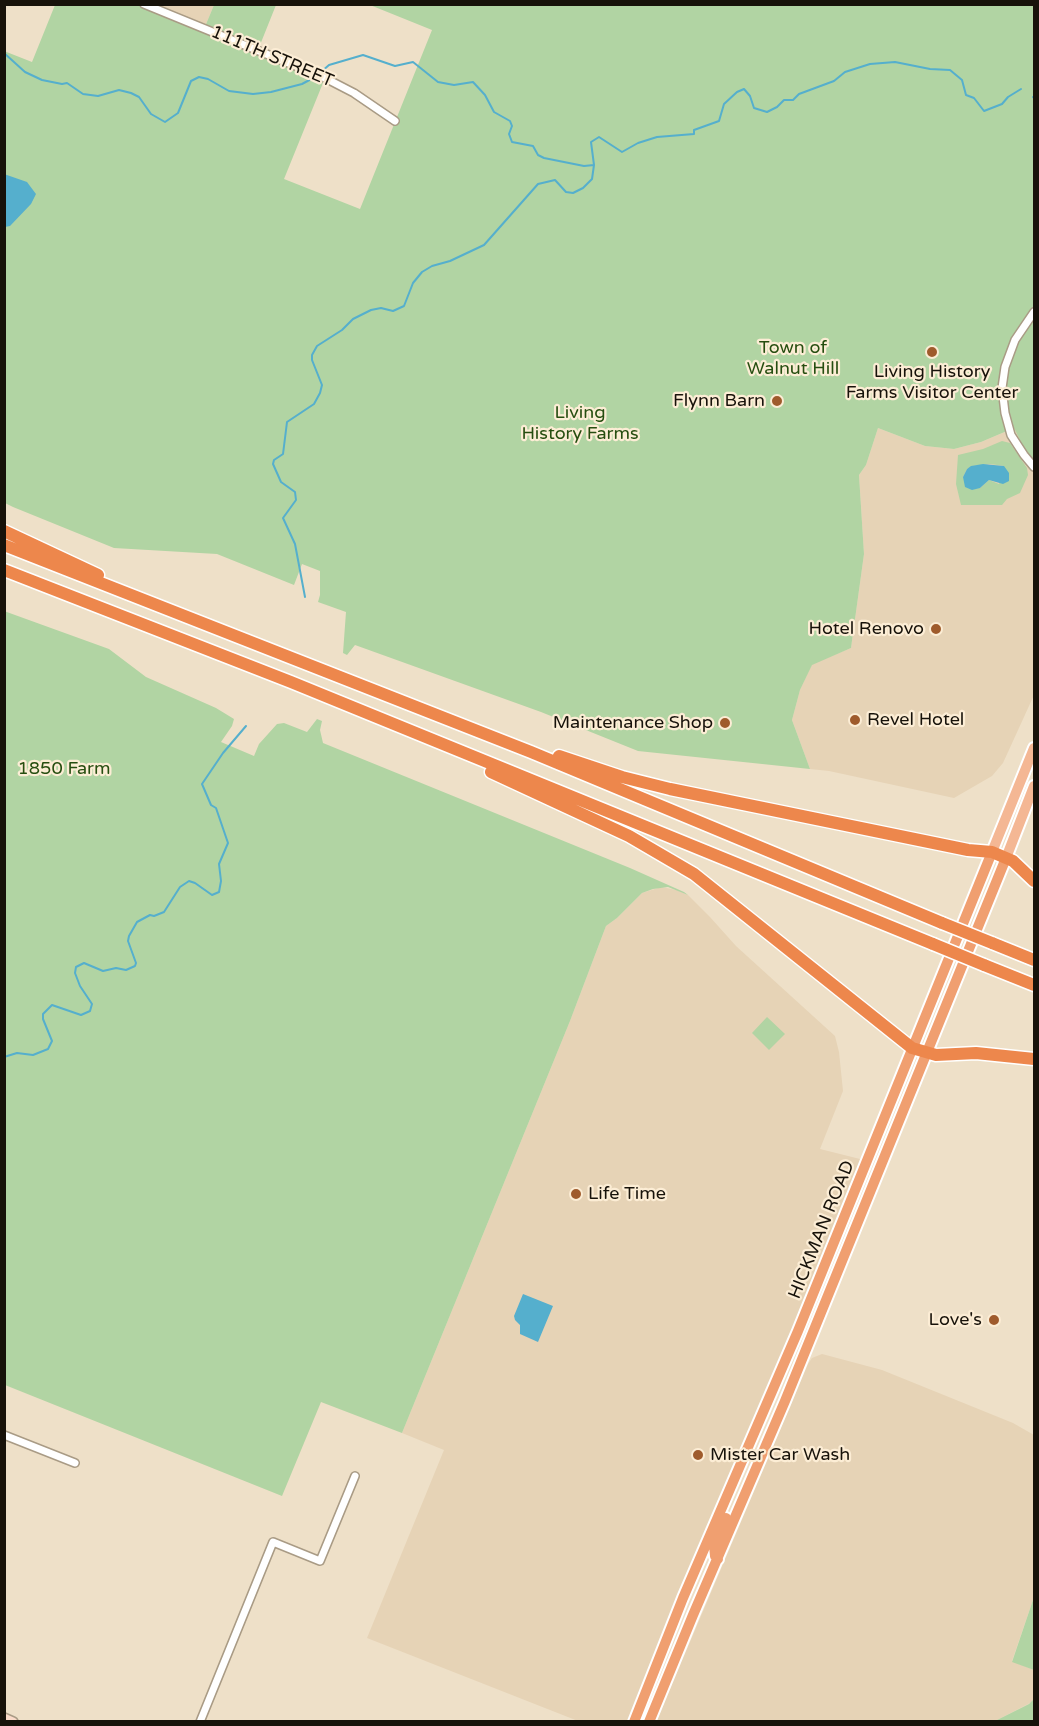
<!DOCTYPE html>
<html>
<head>
<meta charset="utf-8">
<style>
  body { margin:0 }
  #map { position:relative; width:1039px; height:1726px; overflow:hidden; background:#eee0c8; font-family:"Varela Round",sans-serif }
  canvas { display:block }
  .frame { position:absolute; inset:0; border:6px solid #17120a; pointer-events:none }
</style>
</head>
<body>
<div id="map">
<canvas width="1039" height="1726"></canvas>
<div class="frame"></div>
</div>
<script>
const ctx = document.querySelector('canvas').getContext('2d');
ctx.lineJoin = 'round';
function fill(path, color) {
  ctx.fillStyle = color;
  ctx.fill(path, 'evenodd');
}
function poly(rows) {
  const path = new Path2D();
  for (const r of rows) {
    path.moveTo(r[0], r[1]);
    for (let i = 2; i < r.length; i += 2) path.lineTo(r[i], r[i + 1]);
  }
  return path;
}
function strokePath(path, color, width, dash) {
  ctx.strokeStyle = color;
  ctx.lineWidth = width;
  ctx.lineCap = dash ? 'butt' : 'round';
  ctx.setLineDash(dash || []);
  ctx.stroke(path);
}
function label(font, color, halo, rows, align = 'center') {
  ctx.font = font + ' "Varela Round",sans-serif';
  ctx.lineWidth = 4.5;
  ctx.setLineDash([]);
  ctx.textBaseline = 'middle';
  ctx.strokeStyle = halo;
  ctx.fillStyle = color;
  for (const [text, x, y, turn = 0] of rows) {
    ctx.save();
    ctx.translate(x, y);
    ctx.rotate((+turn || 0) * Math.PI / 180);
    ctx.textAlign = isNaN(turn) ? turn : align;
    if (halo) ctx.strokeText(text, 0, 0);
    ctx.fillText(text, 0, 0);
    ctx.restore();
  }
}
fill(poly([
  [144,5,214,5,204,29],
  [1019,426,1034,448,1034,695,1003,763,992,776,954,798,829,771,810,769,792,720,800,690,812,664,851,648,864,554,859,475,866,465,878,428,925,446,954,449,981,442],
  [661,887,677,890,688,895,710,917,736,946,835,1036,839,1052,843,1091,820,1149,868,1161,634,1721,578,1721,367,1638,444,1450,402,1433,570,1021,606,926,617,918,642,893],
  [822,1354,882,1370,1013,1423,1034,1435,1034,1597,1012,1661,1034,1670,1034,1701,995,1721,656,1722,808,1364,812,1358]
]), '#e6d3b6');
fill(poly([
  [55,5,144,5,204,29,214,5,276,5,258,50,325,78,284,179,360,209,432,30,370,5,1034,5,1034,461,1023,446,1014,428,981,442,954,449,925,446,878,428,866,465,859,475,864,554,851,648,812,665,800,690,792,720,810,769,638,751,541,712,355,645,347,655,343,653,346,612,318,602,320,595,320,571,302,564,294,585,217,554,114,548,13,507,5,503,4,51,32,62],
  [1002,441,1010,443,1027,468,1028,475,1020,493,1007,499,1002,505,961,505,956,484,958,455,983,449],
  [990,464,1004,466,999,484,989,480,980,488,963,477,967,469,973,466],
  [4,611,109,649,146,677,216,708,234,719,232,726,221,742,254,756,259,744,277,724,284,723,307,732,317,719,322,721,320,730,323,743,630,868,684,892,688,895,668,887,653,889,642,893,617,918,606,926,570,1021,402,1433,321,1402,282,1496,5,1385],
  [767,1017,785,1034,769,1050,752,1033],
  [1034,1597,1034,1670,1012,1662],
  [1034,1699,1034,1721,995,1721,1029,1704]
]), '#b1d4a3');
fill(poly([
  [4,174,27,182,36,194,31,204,10,226,5,227],
  [983,464,1004,466,1009,473,1009,481,1003,484,989,480,980,488,972,490,965,487,963,477,967,469,971,466],
  [523,1294,553,1306,538,1342,520,1334,520,1325,515,1320,514,1316]
]), '#55afcd');
strokePath(poly([
  [4,53,25,72,42,80,62,84,67,83,83,94,98,96,119,90,131,93,139,97,151,114,165,122,178,113,191,81,199,77,208,79,229,91,253,94,271,92,302,84,315,77],
  [321,72,329,65,363,55,395,66,413,62,438,82,454,85,473,82,485,95,494,112,510,121,512,126,509,134,512,142,533,146,538,155,544,158,584,166,594,165],
  [1033,97,1034,98],
  [305,597,295,544,283,518,296,500,295,492,281,482,273,464,274,460,283,454,287,422,314,404,320,393,322,385,312,360,312,355,317,346,342,330,353,319,371,310,381,308,393,311,404,306,413,283,422,272,432,266,450,261,484,245,538,184,555,180,566,192,573,193,583,188,592,179,594,165,591,142,599,137,622,152,638,143,657,137,694,134,694,130,719,121,724,104,737,92,744,89,750,96,754,108,767,112,777,107,784,100,793,100,799,94,834,81,845,72,870,64,895,62,930,69,950,70,962,80,966,95,974,98,984,111,1002,104,1008,97,1021,89],
  [4,1057,17,1053,33,1055,48,1049,52,1041,43,1019,43,1014,52,1005,81,1015,90,1011,92,1004,80,986,75,973,76,967,84,963,103,971,116,968,126,970,135,966,136,963,128,941,129,936,137,922,150,915,154,916,164,912,180,887,189,881,195,883,212,895,219,892,221,881,219,864,228,843,216,808,211,805,202,784,223,753,246,726]
]), '#55afcd', 2);
const minor = poly([
  [144,4,325,78,354,93,395,121],
  [1034,312,1015,340,1005,367,1002,388,1005,413,1011,435,1024,455,1034,467],
  [4,1435,75,1463],
  [200,1722,273,1542,320,1561,355,1476]
]);
const secondary = poly([
  [4,1718,13,1722]
]);
const primary = poly([
  [992,852,1034,748],
  [1006,858,1034,786]
]);
const trunk = poly([
  [718,1559,715,1556,714,1545,726,1518],
  [634,1722,683,1598,798,1331,992,852],
  [649,1722,693,1615,785,1401,1006,858]
]);
const motorway = poly([
  [4,531,98,575],
  [4,545,531,752,942,923],
  [4,570,291,682,933,944],
  [559,756,622,777,670,789,968,850,992,852,1013,861,1034,881],
  [491,772,629,836,694,874,912,1048,936,1055,976,1053,1034,1059],
  [992,943,1034,960],
  [984,965,1034,985]
]);
strokePath(minor, '#a99b85', 10);
strokePath(secondary, '#a99b85', 12);
strokePath(primary, '#fff', 14);
strokePath(trunk, '#fff', 14);
strokePath(motorway, '#fff', 15);
strokePath(minor, '#fff', 7);
strokePath(secondary, '#fadbc9', 9);
strokePath(primary, '#f4b794', 10);
strokePath(trunk, '#f09f70', 10);
strokePath(motorway, '#ed874c', 12);
const motorwayBridge = poly([
  [942,923,992,943],
  [933,944,984,965]
]);
strokePath(motorwayBridge, '#fff', 15, []);
strokePath(motorwayBridge, '#ed874c', 12);
for (const [x, y, r, color] of [
  [932,352,6,"#9f5b2c"],
  [777,401,6,"#9f5b2c"],
  [936,629,6,"#9f5b2c"],
  [855,720,6,"#9f5b2c"],
  [725,723,6,"#9f5b2c"],
  [576,1194,6,"#9f5b2c"],
  [994,1320,6,"#9f5b2c"],
  [698,1455,6,"#9f5b2c"]
]) {
  const dot = new Path2D();
  dot.arc(x, y, r, 0, 2 * Math.PI);
  ctx.fillStyle = color;
  ctx.fill(dot);
  strokePath(dot, '#fcedd5', 2);
}
label('18px', '#17120a', '#fcedd5', [
  ["111TH STREET",272,57,23],
  ["HICKMAN ROAD",822,1230,-68]
]);
label('18px', '#264e10', '#fcedd5', [
  ["Town of",793,348],
  ["Walnut Hill",793,369],
  ["Living",580,413],
  ["History Farms",580,434],
  ["1850 Farm",64,769]
]);
label('18px', '#17120a', '#fcedd5', [
  ["Living History",932,372,"center"],
  ["Farms Visitor Center",932,393,"center"],
  ["Flynn Barn",765,401],
  ["Hotel Renovo",924,629],
  ["Revel Hotel",867,720,"left"],
  ["Maintenance Shop",713,723],
  ["Life Time",588,1194,"left"],
  ["Love's",982,1320],
  ["Mister Car Wash",710,1455,"left"]
], 'right');
</script>
</body>
</html>
